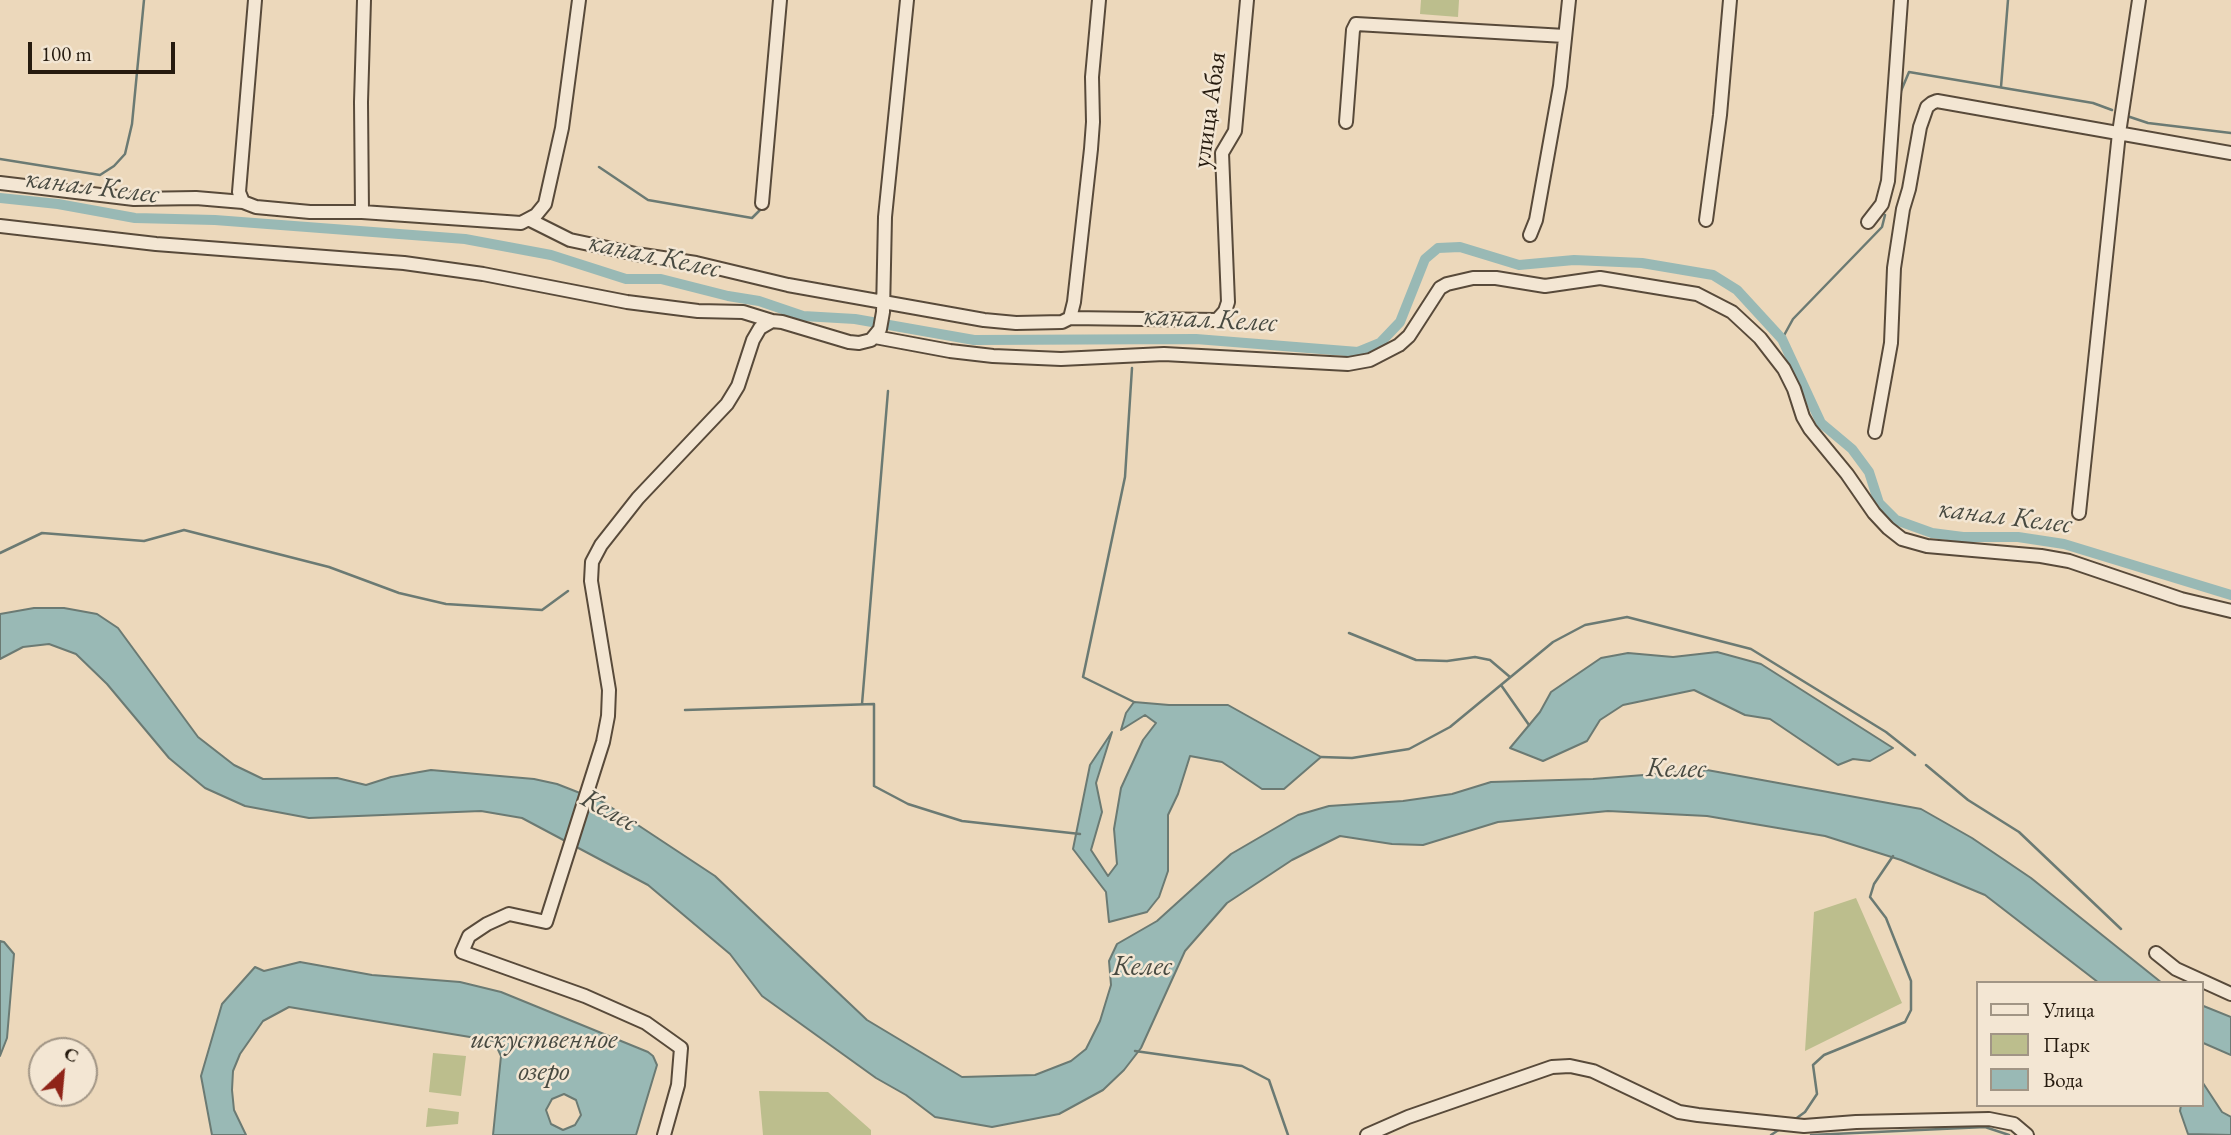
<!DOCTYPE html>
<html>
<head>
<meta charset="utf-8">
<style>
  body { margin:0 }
  #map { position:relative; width:2231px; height:1135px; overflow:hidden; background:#ecd8bb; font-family:"EB Garamond",serif }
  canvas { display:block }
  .legend { position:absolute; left:1976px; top:981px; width:228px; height:126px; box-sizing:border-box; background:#f3e6d3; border:2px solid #a19585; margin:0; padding:9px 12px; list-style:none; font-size:21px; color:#261b0f }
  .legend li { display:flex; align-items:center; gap:14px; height:35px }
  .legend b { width:35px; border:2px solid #a19585 }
  .north { position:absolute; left:28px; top:1037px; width:70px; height:70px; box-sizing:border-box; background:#f3e6d3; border:2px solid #a19585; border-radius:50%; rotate:26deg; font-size:19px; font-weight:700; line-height:28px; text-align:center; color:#261b0f }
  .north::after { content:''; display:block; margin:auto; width:24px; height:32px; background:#8f2418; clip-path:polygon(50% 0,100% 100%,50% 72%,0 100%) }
  .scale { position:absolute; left:28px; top:42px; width:147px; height:32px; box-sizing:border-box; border:4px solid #261b0f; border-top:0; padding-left:9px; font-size:21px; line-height:24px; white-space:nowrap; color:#261b0f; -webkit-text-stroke:5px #f3e6d3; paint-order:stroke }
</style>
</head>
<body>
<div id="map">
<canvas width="2231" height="1135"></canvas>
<ul class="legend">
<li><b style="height:9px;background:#f3e6d3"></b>Улица</li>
<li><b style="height:19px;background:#bcbe8d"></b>Парк</li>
<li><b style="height:19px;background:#99b9b5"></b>Вода</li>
</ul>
<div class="north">С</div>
<div class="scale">100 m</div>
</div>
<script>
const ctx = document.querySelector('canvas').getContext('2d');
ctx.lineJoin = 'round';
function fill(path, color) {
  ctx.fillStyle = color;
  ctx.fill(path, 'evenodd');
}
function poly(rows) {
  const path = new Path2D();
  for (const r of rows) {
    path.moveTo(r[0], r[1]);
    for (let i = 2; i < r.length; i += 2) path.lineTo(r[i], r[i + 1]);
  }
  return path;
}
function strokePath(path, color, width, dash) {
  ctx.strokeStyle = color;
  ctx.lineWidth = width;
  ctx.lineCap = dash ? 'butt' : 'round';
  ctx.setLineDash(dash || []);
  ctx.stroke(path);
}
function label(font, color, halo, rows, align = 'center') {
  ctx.font = font + ' "EB Garamond",serif';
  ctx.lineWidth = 5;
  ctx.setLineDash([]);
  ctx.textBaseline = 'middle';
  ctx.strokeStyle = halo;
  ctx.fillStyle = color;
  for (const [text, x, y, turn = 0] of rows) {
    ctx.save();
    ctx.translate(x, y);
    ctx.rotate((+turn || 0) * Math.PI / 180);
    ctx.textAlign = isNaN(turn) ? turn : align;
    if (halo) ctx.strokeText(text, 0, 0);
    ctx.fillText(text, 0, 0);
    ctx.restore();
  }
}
fill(poly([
  [1421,0,1459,0,1458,17,1420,14],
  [1856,898,1902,1003,1805,1051,1814,912],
  [433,1053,466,1056,461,1096,429,1092],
  [759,1091,828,1092,871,1130,871,1135,763,1135],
  [428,1108,459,1112,458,1124,426,1127]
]), '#bcbe8d');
const water = poly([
  [34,608,64,608,97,614,118,628,198,737,234,765,263,779,337,778,366,785,391,777,431,770,534,779,557,784,603,802,715,876,867,1020,962,1077,1035,1075,1071,1061,1086,1049,1100,1021,1111,985,1109,961,1117,944,1157,921,1231,854,1298,815,1329,806,1403,801,1452,794,1491,782,1593,779,1707,770,1921,809,1972,838,2031,878,2162,983,2099,983,1985,895,1901,860,1825,836,1707,816,1608,811,1498,822,1423,845,1392,844,1340,836,1292,860,1227,903,1185,951,1141,1048,1124,1070,1103,1090,1059,1114,992,1127,935,1117,906,1095,876,1078,762,996,730,954,648,885,522,818,481,811,309,818,245,806,205,788,169,758,107,684,76,654,49,644,23,647,0,659,0,614,34,608],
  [1717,652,1761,664,1893,748,1870,761,1853,759,1838,765,1770,719,1745,715,1694,690,1623,705,1600,720,1587,741,1543,761,1510,748,1540,712,1551,692,1601,658,1628,653,1673,657,1717,652],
  [1134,702,1169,705,1228,705,1321,757,1284,789,1262,789,1222,762,1190,756,1178,794,1168,815,1168,871,1159,897,1147,912,1109,922,1106,892,1073,849,1090,765,1112,732,1096,783,1102,812,1091,850,1108,876,1117,864,1114,829,1121,788,1143,740,1156,723,1145,715,1121,730,1126,713,1134,702],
  [0,941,4,942,14,954,7,1038,0,1056,0,941],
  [300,962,372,975,460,982,501,992,648,1052,653,1056,657,1065,636,1135,493,1135,501,1056,494,1041,289,1007,263,1021,240,1054,233,1071,232,1090,234,1110,246,1135,212,1135,201,1076,222,1004,255,967,264,971,300,962],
  [564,1094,576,1100,581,1115,575,1125,563,1130,551,1124,546,1110,552,1099,564,1094],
  [2201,1005,2231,1017,2231,1055,2201,1042,2201,1005],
  [2201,1080,2222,1112,2231,1117,2231,1135,2188,1134,2180,1111,2181,1105,2201,1105,2201,1080]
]);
fill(water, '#99b9b5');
strokePath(water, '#6b7a73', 2);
strokePath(poly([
  [2001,87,2008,0],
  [2127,116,2148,123,2231,133],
  [1898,123,1901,91,1909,72,2093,103,2112,110],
  [0,159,100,175,114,166,125,154,132,124,144,0],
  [599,167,648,200,752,218,762,208],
  [1782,339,1793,319,1882,227,1885,215],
  [1132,368,1125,477,1083,677,1134,702],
  [0,553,42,533,144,541,184,530,329,567,399,593,446,604,542,610,568,591],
  [1349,633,1416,660,1447,661,1475,657,1490,660,1510,677],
  [1501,685,1529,725],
  [862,704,888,391],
  [685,710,874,704,874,786,908,804,962,821,1080,834],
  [1321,757,1352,758,1409,749,1450,727,1553,642,1585,625,1627,617,1751,649,1886,732,1915,755],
  [1926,765,1968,800,2019,832,2121,929],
  [1135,1051,1242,1066,1269,1080,1288,1135],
  [1794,1120,1805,1112,1817,1094,1813,1065,1824,1055,1905,1022,1911,1010,1911,981,1886,918,1870,897,1874,884,1893,856],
  [1771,1135,1780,1129],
  [1811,1135,1985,1127,2009,1135]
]), '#6b7a73', 2.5);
strokePath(poly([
  [0,198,58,204,135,218,215,220,465,239,551,255,626,279,661,279,728,296,759,301,803,316,855,319,974,340,1196,339,1358,352,1380,343,1400,322,1425,259,1438,248,1460,247,1519,265,1574,260,1642,263,1713,275,1737,290,1782,339,1821,423,1852,449,1869,472,1879,503,1896,520,1932,533,1963,537,2018,537,2064,544,2231,595]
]), '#99b9b5', 10);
const minor = poly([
  [1346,122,1353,30,1356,24,1565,36],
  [0,183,134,199,196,198,243,202,256,207,310,212,362,212,521,223,536,215,545,204,562,128,579,0],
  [243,202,239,192,255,0],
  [762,203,780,0],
  [362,212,361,102,364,0],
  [530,220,570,240,636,254,696,263,788,285,984,320,1016,323,1062,322,1070,318,1217,320,1225,311,1228,302,1222,153,1235,131,1247,0],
  [1706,220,1720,115,1730,0],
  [1868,222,1882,204,1888,181,1901,0],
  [0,226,156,244,404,263,483,274,627,302,698,311,743,312,772,321],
  [1530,235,1536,220,1560,86,1569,0],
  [1070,318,1074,302,1091,149,1093,122,1092,77,1099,0],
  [875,337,950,351,993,356,1061,359,1164,354,1348,364,1370,360,1399,345,1409,336,1440,288,1447,284,1473,278,1496,278,1545,286,1600,278,1697,294,1732,312,1760,338,1784,369,1794,389,1803,417,1810,429,1847,474,1874,513,1888,528,1902,539,1927,546,2041,556,2069,561,2181,599,2231,611],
  [1875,432,1891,343,1894,268,1903,209,1909,189,1920,127,1927,107,1932,103,1937,101,2231,153],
  [2079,513,2119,133,2139,0],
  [2156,953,2176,969,2231,994],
  [664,1135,678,1085,681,1048,646,1023,585,996,462,952,469,936,487,924,509,914,546,922,603,742,608,716,609,690,591,581,592,562,601,545,638,498,727,404,738,386,753,340,760,328,772,321,782,322,849,342,859,343,871,340,880,329,883,312,885,217,907,0],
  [1367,1135,1408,1117,1552,1067,1570,1066,1593,1071,1679,1112,1698,1115,1804,1126,1856,1122,1989,1119,2014,1124,2027,1135]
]);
strokePath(minor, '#584a3a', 16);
strokePath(minor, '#f3e6d3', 12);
label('26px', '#261b0f', '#f3e6d3', [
  ["улица Абая",1210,110,-82]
]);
label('italic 28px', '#484a41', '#f3e6d3', [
  ["канал Келес",92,187,7],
  ["канал Келес",654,256,12],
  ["канал Келес",1210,320,3],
  ["канал Келес",2005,517,7],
  ["Келес",1676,769,1],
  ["Келес",609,811,29],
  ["Келес",1142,967],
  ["искуственное",544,1040],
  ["озеро",544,1072]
]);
</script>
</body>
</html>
